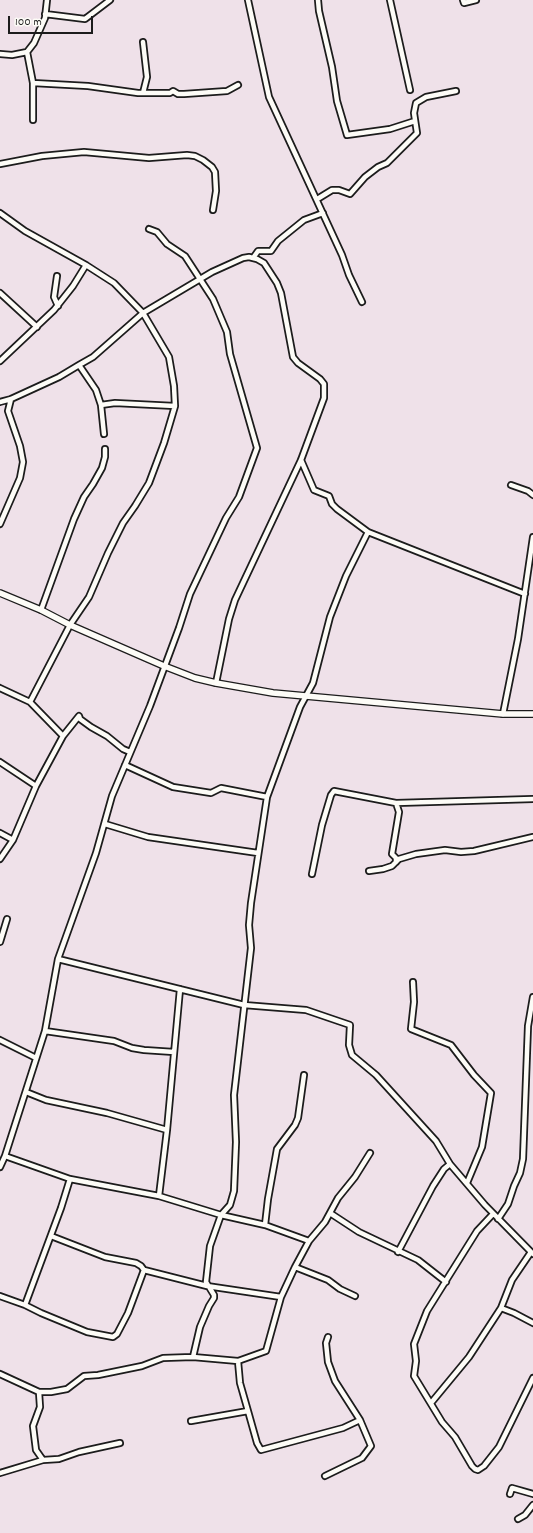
<!DOCTYPE html>
<html>
<head>
<meta charset="utf-8">
<style>
  body { margin:0 }
  #map { position:relative; width:533px; height:1533px; overflow:hidden; background:#efe1e9; font-family:Dekko,sans-serif }
  canvas { display:block }
  .scale { position:absolute; left:8px; top:16px; width:85px; height:18px; box-sizing:border-box; border:2px solid #1c1c1c; border-top:0; padding-left:5px; font-size:12px; line-height:14px; white-space:nowrap; color:#1c1c1c; -webkit-text-stroke:3px #fdfcf7; paint-order:stroke }
</style>
</head>
<body>
<div id="map">
<canvas width="533" height="1533"></canvas>
<div class="scale">100 m</div>
</div>
<script>
const ctx = document.querySelector('canvas').getContext('2d');
ctx.lineJoin = 'round';
function poly(rows) {
  const path = new Path2D();
  for (const r of rows) {
    path.moveTo(r[0], r[1]);
    for (let i = 2; i < r.length; i += 2) path.lineTo(r[i], r[i + 1]);
  }
  return path;
}
function strokePath(path, color, width, dash) {
  ctx.strokeStyle = color;
  ctx.lineWidth = width;
  ctx.lineCap = dash ? 'butt' : 'round';
  ctx.setLineDash(dash || []);
  ctx.stroke(path);
}
const minor = poly([
  [248,0,269,97,342,255,349,275,362,302],
  [318,0,319,11,332,67,337,101,347,135,390,129,415,121],
  [390,0,410,90],
  [463,0,464,3,476,0],
  [45,14,85,19,110,0],
  [27,52,34,43,45,18,47,0],
  [0,54,12,55,27,52,33,83,33,120],
  [33,83,88,86,138,93,170,93,173,91,178,94,184,94,227,91,238,85],
  [143,93,147,77,143,42],
  [0,164,42,156,84,152,149,158,187,155,195,156,203,160,212,167,215,172,216,191,213,210],
  [319,198,332,190,339,190,350,194,365,177,378,167,387,163,417,133,414,113,416,103,426,97,456,91],
  [0,213,25,231,86,265,114,283,143,313,169,357,174,386,175,406,164,443,149,483,135,506,123,523,108,553,89,597,70,625,30,702],
  [253,258,258,251,271,251,278,241,304,220,323,213],
  [57,276,54,297,58,306],
  [0,293,37,327],
  [0,361,54,310,73,286,86,265],
  [79,365,96,390,101,405,104,434],
  [0,402,11,399,59,377,79,365,93,357,143,313,212,272,243,258,249,257,257,259,264,263,277,283,281,293,293,357,298,363,320,379,324,384,324,398,301,460,235,600,229,619,216,683],
  [101,405,115,403,175,406],
  [301,460,314,490,329,496,332,504,337,509,368,532,525,594],
  [511,485,528,491,533,495],
  [0,524,20,478,23,462,20,446,8,411,11,399],
  [41,610,74,519,84,497,93,484,102,468,105,457,105,449],
  [0,688,30,702,63,736],
  [503,714,518,639,533,537],
  [0,762,36,786],
  [125,765,173,787,211,793,221,788,267,797],
  [396,803,399,812,392,854,396,858,396,862],
  [105,824,148,837,258,853],
  [0,833,13,840],
  [0,859,13,840,36,786,63,736,79,716,80,719,91,727,107,736,123,749,130,752],
  [369,871,383,869,392,866,399,859,416,854,445,850,461,852,474,851,533,837],
  [312,874,322,825,331,795,334,791,396,803,533,799],
  [0,942,7,919],
  [58,959,244,1005,306,1010,350,1025,349,1045,352,1055,376,1075,436,1141,450,1164,485,1205,533,1254],
  [413,982,414,1002,411,1029,451,1045,474,1075,491,1093,482,1147,467,1183],
  [45,1031,114,1041,132,1048,144,1050,174,1052],
  [0,1040,36,1058],
  [26,1092,46,1100,107,1113,167,1130],
  [5,1156,70,1179,159,1196,221,1215,265,1225,309,1241],
  [0,1167,5,1156,45,1031,58,959,96,853,112,796,150,706,179,628,190,594,226,518,239,497,257,448,230,354,227,332,213,299,185,256,167,244,157,232,149,229],
  [159,1196,167,1130,180,989],
  [330,1213,359,1232,418,1260,446,1282],
  [493,1214,477,1231,427,1311,414,1344,416,1361,414,1376,442,1422,455,1437,472,1466,475,1469,478,1470,484,1466,499,1447,533,1378],
  [498,1219,508,1204,514,1186,520,1173,523,1159,528,1026,533,997],
  [265,1225,268,1199,277,1149,295,1125,298,1118,304,1075],
  [51,1236,105,1257,136,1263,141,1266,144,1270,207,1286,281,1297],
  [398,1252,433,1186,444,1169,450,1164],
  [295,1267,328,1280,340,1289,355,1296],
  [0,1296,25,1305,41,1313,87,1332,113,1337,117,1334,128,1313,144,1270],
  [25,1305,61,1208,70,1179],
  [501,1308,514,1313,533,1323],
  [193,1357,200,1327,209,1306,214,1298,214,1295,206,1282,210,1246,221,1215,230,1205,234,1191,236,1142,234,1095,251,948,249,925,251,903,267,797,300,707,313,683,330,617,346,576,368,532],
  [238,1361,266,1351,281,1297,295,1267,309,1241,325,1222,338,1198,355,1177,370,1153],
  [0,1374,39,1392,51,1392,67,1389,84,1376,98,1375,142,1366,163,1358,193,1357,238,1361,240,1383,248,1411,191,1421],
  [39,1392,40,1407,33,1426,36,1450,43,1460,59,1459,79,1452,120,1443],
  [431,1403,469,1357,501,1308,512,1280,531,1252],
  [248,1411,257,1443,261,1450,343,1428,360,1420],
  [0,1473,43,1460],
  [325,1476,362,1458,371,1446,360,1420,335,1381,328,1362,326,1343,328,1337],
  [510,1494,512,1488,533,1494],
  [518,1519,525,1515,533,1505]
]);
const tertiary = poly([
  [0,593,41,610,70,625,164,666,195,678,216,683,273,693,503,714,533,714]
]);
strokePath(minor, '#1c1c1c', 8);
strokePath(tertiary, '#1c1c1c', 8);
strokePath(minor, '#fdfcf7', 4.5);
strokePath(tertiary, '#fdfcf7', 5.5);
</script>
</body>
</html>
